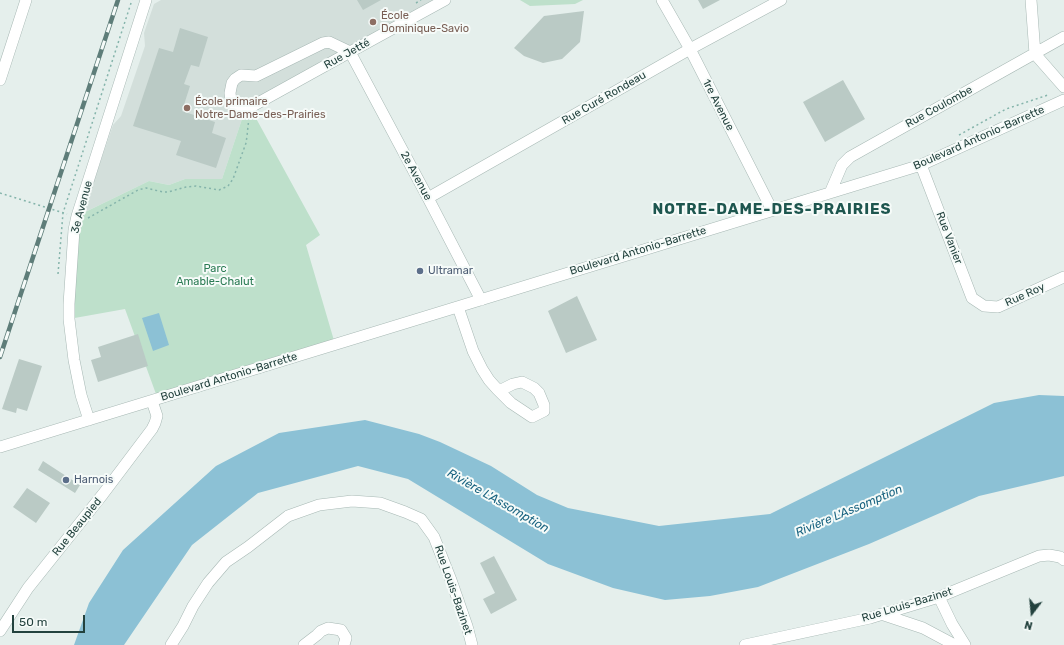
<!DOCTYPE html>
<html>
<head>
<meta charset="utf-8">
<style>
  body { margin:0 }
  #map { position:relative; width:1064px; height:645px; overflow:hidden; background:#e5efec; font-family:Rubik,sans-serif }
  canvas { display:block }
  .north { position:absolute; left:1012px; top:593px; width:40px; height:40px; -webkit-text-stroke:3px #f6fbf9; paint-order:stroke; rotate:196deg; font-size:11px; font-weight:700; line-height:16px; text-align:center; color:#23423e }
  .north::after { content:''; display:block; margin:auto; width:14px; height:18px; background:#23423e; clip-path:polygon(50% 0,100% 100%,50% 72%,0 100%) }
  .scale { position:absolute; left:12px; top:615px; width:73px; height:18px; box-sizing:border-box; border:2px solid #23423e; border-top:0; padding-left:5px; font-size:12px; line-height:14px; white-space:nowrap; color:#23423e; -webkit-text-stroke:3px #f6fbf9; paint-order:stroke }
</style>
</head>
<body>
<div id="map">
<canvas width="1064" height="645"></canvas>
<div class="north">N</div>
<div class="scale">50 m</div>
</div>
<script>
const ctx = document.querySelector('canvas').getContext('2d');
ctx.lineJoin = 'round';
function fill(path, color) {
  ctx.fillStyle = color;
  ctx.fill(path, 'evenodd');
}
function poly(rows) {
  const path = new Path2D();
  for (const r of rows) {
    path.moveTo(r[0], r[1]);
    for (let i = 2; i < r.length; i += 2) path.lineTo(r[i], r[i + 1]);
  }
  return path;
}
function strokePath(path, color, width, dash) {
  ctx.strokeStyle = color;
  ctx.lineWidth = width;
  ctx.lineCap = dash ? 'butt' : 'round';
  ctx.setLineDash(dash || []);
  ctx.stroke(path);
}
function label(font, color, halo, rows, align = 'center') {
  ctx.font = font + ' Rubik,sans-serif';
  ctx.lineWidth = 4;
  ctx.setLineDash([]);
  ctx.textBaseline = 'middle';
  ctx.strokeStyle = halo;
  ctx.fillStyle = color;
  for (const [text, x, y, turn = 0] of rows) {
    ctx.save();
    ctx.translate(x, y);
    ctx.rotate((+turn || 0) * Math.PI / 180);
    ctx.textAlign = isNaN(turn) ? turn : align;
    if (halo) ctx.strokeText(text, 0, 0);
    ctx.fillText(text, 0, 0);
    ctx.restore();
  }
}
fill(poly([
  [161,0,444,0,243,116,222,179,185,179,169,185,149,181,83,213,113,125,121,116,145,46,144,33,154,4]
]), '#d3dfdb');
fill(poly([
  [520,0,583,0,575,4,530,6],
  [252,111,320,235,306,245,335,344,156,394,125,309,69,319,77,216,149,181,169,185,185,179,222,179,243,116]
]), '#bee0cb');
fill(poly([
  [159,313,169,345,153,351,142,318],
  [1039,395,1064,396,1064,476,979,496,869,544,758,587,710,596,665,600,613,588,548,564,408,479,358,466,258,493,192,545,124,645,74,645,89,603,123,550,216,466,279,433,365,420,419,434,440,442,491,466,537,495,568,508,659,526,770,514,994,403]
]), '#8cc1d5');
fill(poly([
  [357,0,381,0,363,10],
  [698,0,720,0,703,9],
  [584,11,580,42,562,59,543,63,524,56,514,48,544,16],
  [180,28,208,37,199,67,191,65,184,84,190,86,182,111,215,122,212,133,226,138,216,168,176,155,181,141,133,126,159,48,173,52],
  [843,80,865,119,825,142,803,102],
  [577,296,597,340,566,353,548,311],
  [138,334,148,366,98,382,91,360,101,357,98,347],
  [19,359,42,366,27,411,17,408,16,413,2,409],
  [43,461,80,485,75,493,38,470],
  [27,488,50,503,36,523,13,507],
  [494,556,517,600,491,614,483,599,495,593,480,563]
]), '#bacac5');
const minor = poly([
  [445,0,350,52,249,108,240,108,235,106,231,101,230,93,232,83,235,79,241,75,256,76,323,43,329,42,350,52,428,198,481,300],
  [662,0,690,49,772,210],
  [1031,0,1035,54,1064,87],
  [0,80,26,0],
  [921,165,972,298,984,306,998,307,1064,277],
  [830,193,842,165,850,157,1064,37],
  [428,198,690,49,781,0],
  [458,307,473,351,482,369,489,380,497,389,511,403,532,417,544,411,544,405,539,393,534,388,522,382,513,384,503,389,497,389],
  [89,420,81,395,74,360,69,319,69,304,74,230,77,216,146,0],
  [0,447,921,165,1064,100],
  [939,597,952,624,965,645],
  [881,614,923,628,955,645],
  [0,631,28,588,103,494,152,429,155,423,157,416,152,401],
  [171,645,183,626,193,606,208,583,226,562,248,547,288,516,319,505,352,501,380,503,405,512,421,519,434,537,451,580,467,626,472,645],
  [304,645,317,635,321,631,328,628,341,630,346,638,344,645],
  [745,645,870,618,939,597,1039,556,1049,555,1060,557,1064,560]
]);
strokePath(minor, '#a7b8b4', 12);
strokePath(poly([
  [416,3,421,0],
  [959,135,1006,109,1048,95,1050,95],
  [0,193,67,214],
  [88,218,138,190,146,188,163,192,168,192,186,187,196,186,219,190,228,186,233,179,246,143,247,136,249,117],
  [58,274,63,213,132,0]
]), '#85b4ab', 1.5, [2, 3]);
strokePath(minor, '#fff', 11);
const rail = poly([
  [0,357,118,0]
]);
strokePath(rail, '#5e7d79', 4.5);
strokePath(rail, '#f6fbf9', 3, [9]);
for (const [x, y, r, color] of [
  [373,22,4,"#8d6e63"],
  [187,108,4,"#8d6e63"],
  [420,271,4,"#5c6f8a"],
  [66,480,4,"#5c6f8a"]
]) {
  const dot = new Path2D();
  dot.arc(x, y, r, 0, 2 * Math.PI);
  ctx.fillStyle = color;
  ctx.fill(dot);
  strokePath(dot, '#f6fbf9', 1.5);
}
label('11px', '#785e54', '#f6fbf9', [
  ["École",381,16],
  ["Dominique-Savio",381,29],
  ["École primaire",195,102],
  ["Notre-Dame-des-Prairies",195,115]
], 'left');
label('11px', '#23423e', '#f6fbf9', [
  ["Rue Jetté",347,54,-29],
  ["Rue Curé Rondeau",604,98,-30],
  ["1re Avenue",718,105,63],
  ["Rue Coulombe",939,107,-29],
  ["Boulevard Antonio-Barrette",979,138,-24],
  ["2e Avenue",416,176,62],
  ["3e Avenue",82,207,-75],
  ["Rue Vanier",949,238,69],
  ["Boulevard Antonio-Barrette",638,251,-17],
  ["Rue Roy",1025,295,-24],
  ["Boulevard Antonio-Barrette",229,377,-17],
  ["Rue Beaupied",77,527,-51],
  ["Rue Louis-Bazinet",453,590,71],
  ["Rue Louis-Bazinet",907,605,-17]
]);
label('11px', '#2b7b54', '#f6fbf9', [
  ["Parc",215,269],
  ["Amable-Chalut",215,282]
]);
label('11px', '#4e5e75', '#f6fbf9', [
  ["Ultramar",428,271],
  ["Harnois",74,480]
], 'left');
label('italic 12px', '#1a6481', '#f6fbf9', [
  ["Rivière L'Assomption",498,501,30],
  ["Rivière L'Assomption",849,511,-23]
]);
ctx.letterSpacing = '1px';
label('bold 15px', '#1e564f', '#f6fbf9', [
  ["NOTRE-DAME-DES-PRAIRIES",772,210]
]);
ctx.letterSpacing = '0px';
</script>
</body>
</html>
